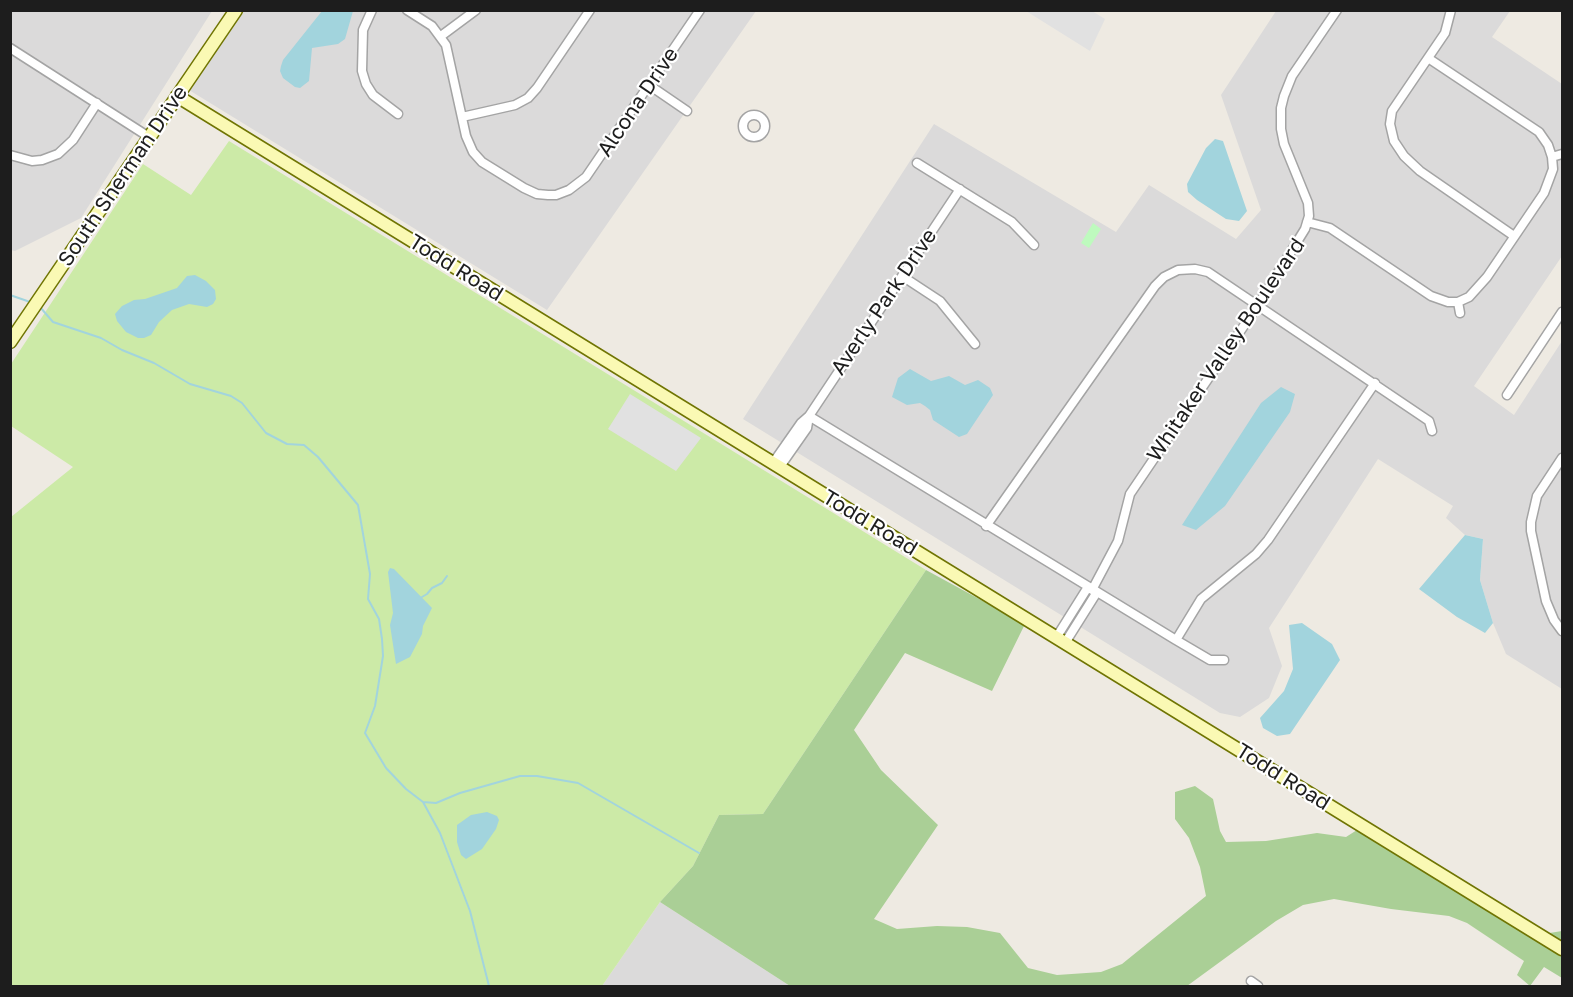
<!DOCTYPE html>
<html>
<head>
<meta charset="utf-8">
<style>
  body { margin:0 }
  #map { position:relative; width:1573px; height:997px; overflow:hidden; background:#eeeae2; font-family:"Golos Text",sans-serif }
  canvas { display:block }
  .frame { position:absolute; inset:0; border:12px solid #1d1d1d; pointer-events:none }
</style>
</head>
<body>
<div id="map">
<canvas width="1573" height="997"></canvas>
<div class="frame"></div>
</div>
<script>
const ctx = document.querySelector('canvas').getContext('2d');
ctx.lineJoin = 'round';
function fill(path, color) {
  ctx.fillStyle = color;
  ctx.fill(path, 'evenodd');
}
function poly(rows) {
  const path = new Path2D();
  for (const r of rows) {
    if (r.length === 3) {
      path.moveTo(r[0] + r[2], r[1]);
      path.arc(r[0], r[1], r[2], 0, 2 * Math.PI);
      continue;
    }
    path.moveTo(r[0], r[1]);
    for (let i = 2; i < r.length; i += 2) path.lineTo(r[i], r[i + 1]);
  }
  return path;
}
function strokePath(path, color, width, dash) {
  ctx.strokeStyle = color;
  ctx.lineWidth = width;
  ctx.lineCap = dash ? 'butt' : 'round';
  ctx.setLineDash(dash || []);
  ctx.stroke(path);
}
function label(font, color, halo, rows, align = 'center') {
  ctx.font = font + ' "Golos Text",sans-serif';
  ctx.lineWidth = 4.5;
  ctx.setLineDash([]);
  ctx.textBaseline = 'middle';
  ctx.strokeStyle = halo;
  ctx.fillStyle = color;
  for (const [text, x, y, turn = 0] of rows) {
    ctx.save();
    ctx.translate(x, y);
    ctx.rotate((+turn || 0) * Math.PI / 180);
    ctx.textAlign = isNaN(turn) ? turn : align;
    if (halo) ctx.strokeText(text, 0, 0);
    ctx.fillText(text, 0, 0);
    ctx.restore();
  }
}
fill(poly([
  [10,11,212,11,81,218,15,251,10,250],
  [244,11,756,11,547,310,189,90],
  [1276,11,1510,11,1492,37,1562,84,1562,256,1474,386,1514,415,1562,341,1562,689,1506,654,1493,623,1480,580,1483,539,1465,535,1446,518,1453,506,1378,459,1269,628,1282,666,1269,698,1240,717,1220,713,743,419,934,124,1116,232,1149,185,1236,239,1261,210,1221,95],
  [660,902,790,986,602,986]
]), '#dbdada');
fill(poly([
  [229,141,926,570,763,814,719,815,693,866,660,902,602,986,10,986,11,517,73,467,11,426,11,364,143,164,191,195]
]), '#cceaa7');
fill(poly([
  [926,570,1025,624,992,691,905,653,854,730,881,770,938,825,874,919,897,929,937,926,967,927,1000,933,1028,968,1057,975,1101,972,1122,964,1206,896,1200,867,1189,838,1175,819,1175,792,1195,786,1213,799,1220,831,1226,842,1266,841,1317,833,1346,837,1357,830,1537,935,1562,931,1562,978,1544,967,1530,986,1517,975,1524,961,1467,923,1449,916,1391,909,1334,899,1303,905,1276,921,1187,986,790,986,660,902,693,866,719,815,763,814]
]), '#aacf96');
fill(poly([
  [1093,223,1101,229,1089,248,1081,243]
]), '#befabe');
fill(poly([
  [1026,11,1092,11,1105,19,1090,51],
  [630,394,701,438,676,471,608,429]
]), '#e1e1e1');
fill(poly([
  [322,11,353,11,345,39,338,44,312,48,309,81,300,88,295,87,283,78,280,71,281,66,283,60],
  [1215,139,1223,141,1247,211,1239,221,1226,219,1197,200,1188,192,1187,184,1206,148],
  [195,275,206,281,215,290,216,299,213,304,207,307,189,304,172,310,159,322,151,335,144,338,138,338,126,332,117,321,115,314,122,306,134,300,145,299,177,288,187,276],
  [910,369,931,381,949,376,965,385,978,380,990,388,993,395,967,434,959,437,933,420,930,410,925,406,920,403,907,405,892,397,898,378],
  [1281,387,1295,394,1290,412,1225,506,1196,530,1182,525,1261,403],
  [1465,535,1483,539,1480,580,1493,623,1485,633,1457,617,1419,589],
  [390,568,394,569,432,608,423,626,422,634,410,657,396,664,390,625,393,613,388,572],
  [1302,623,1332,644,1340,660,1290,734,1277,736,1263,728,1260,718,1284,691,1293,669,1289,625],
  [487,812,497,816,499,820,496,829,482,849,466,859,461,855,457,842,457,825,471,815]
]), '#a2d4dd');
strokePath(poly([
  [10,295,33,303],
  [40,307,53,322,101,338,122,350,154,363,190,384,231,396,242,403,266,433,287,444,304,445,318,457,358,505,370,574,368,599,379,619,382,639,383,656,375,706,365,733,386,768,406,789,423,802,436,803,460,793,520,776,537,776,578,783,699,853],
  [422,597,427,594,432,588,442,583,447,576],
  [423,802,440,833,470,911,489,986]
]), '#a2d4dd', 2);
const street = poly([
  [372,10,363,30,362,71,366,84,373,95,398,114],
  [407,10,432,26,446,45,466,136,473,152,482,162,524,188,537,194,548,195,556,195,569,190,586,177,700,10],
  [1451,10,1445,33,1392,111,1390,124,1394,141,1404,156,1420,171,1514,236],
  [441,36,476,10],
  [10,48,149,137],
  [649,85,687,111],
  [754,126,11],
  [462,117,515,105,528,98,537,88,590,10],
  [10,155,32,161,42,160,58,154,73,140,97,103],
  [1552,157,1562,154],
  [917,163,1012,222,1034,245],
  [960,189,809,416,1176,640],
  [1307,222,1330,228,1431,296,1448,302,1458,302,1469,297,1487,277,1544,193,1553,169,1552,157,1548,145,1539,132,1428,58],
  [902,276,940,301,975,344],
  [1458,302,1460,313],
  [1507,395,1562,312],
  [1562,458,1537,496,1531,522,1531,531,1546,601,1554,620,1562,631],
  [773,463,801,423,809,416,807,428,779,468],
  [986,526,1155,286,1164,277,1178,270,1195,269,1208,272,1429,421,1432,431],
  [1092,590,1118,541,1130,494,1258,305,1305,229,1309,216,1308,203,1284,144,1281,129,1281,108,1284,96,1292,76,1337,10],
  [1056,638,1088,587],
  [1065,643,1097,592],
  [1224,660,1210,660,1176,640,1201,599,1256,554,1268,540,1375,383],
  [1251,981,1258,986]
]);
const secondary = poly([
  [177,96,1562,949],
  [10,342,236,10]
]);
strokePath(street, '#a4a4a4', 11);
strokePath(secondary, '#707503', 15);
strokePath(street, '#fff', 8);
strokePath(secondary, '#faf9b4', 12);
label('21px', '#1d1d1d', '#fff', [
  ["Alcona Drive",638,102,-56],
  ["South Sherman Drive",123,176,-56],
  ["Todd Road",456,268,32],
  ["Averly Park Drive",884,302,-56],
  ["Whitaker Valley Boulevard",1226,350,-56],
  ["Todd Road",870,523,31],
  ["Todd Road",1283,777,32]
]);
</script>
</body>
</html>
